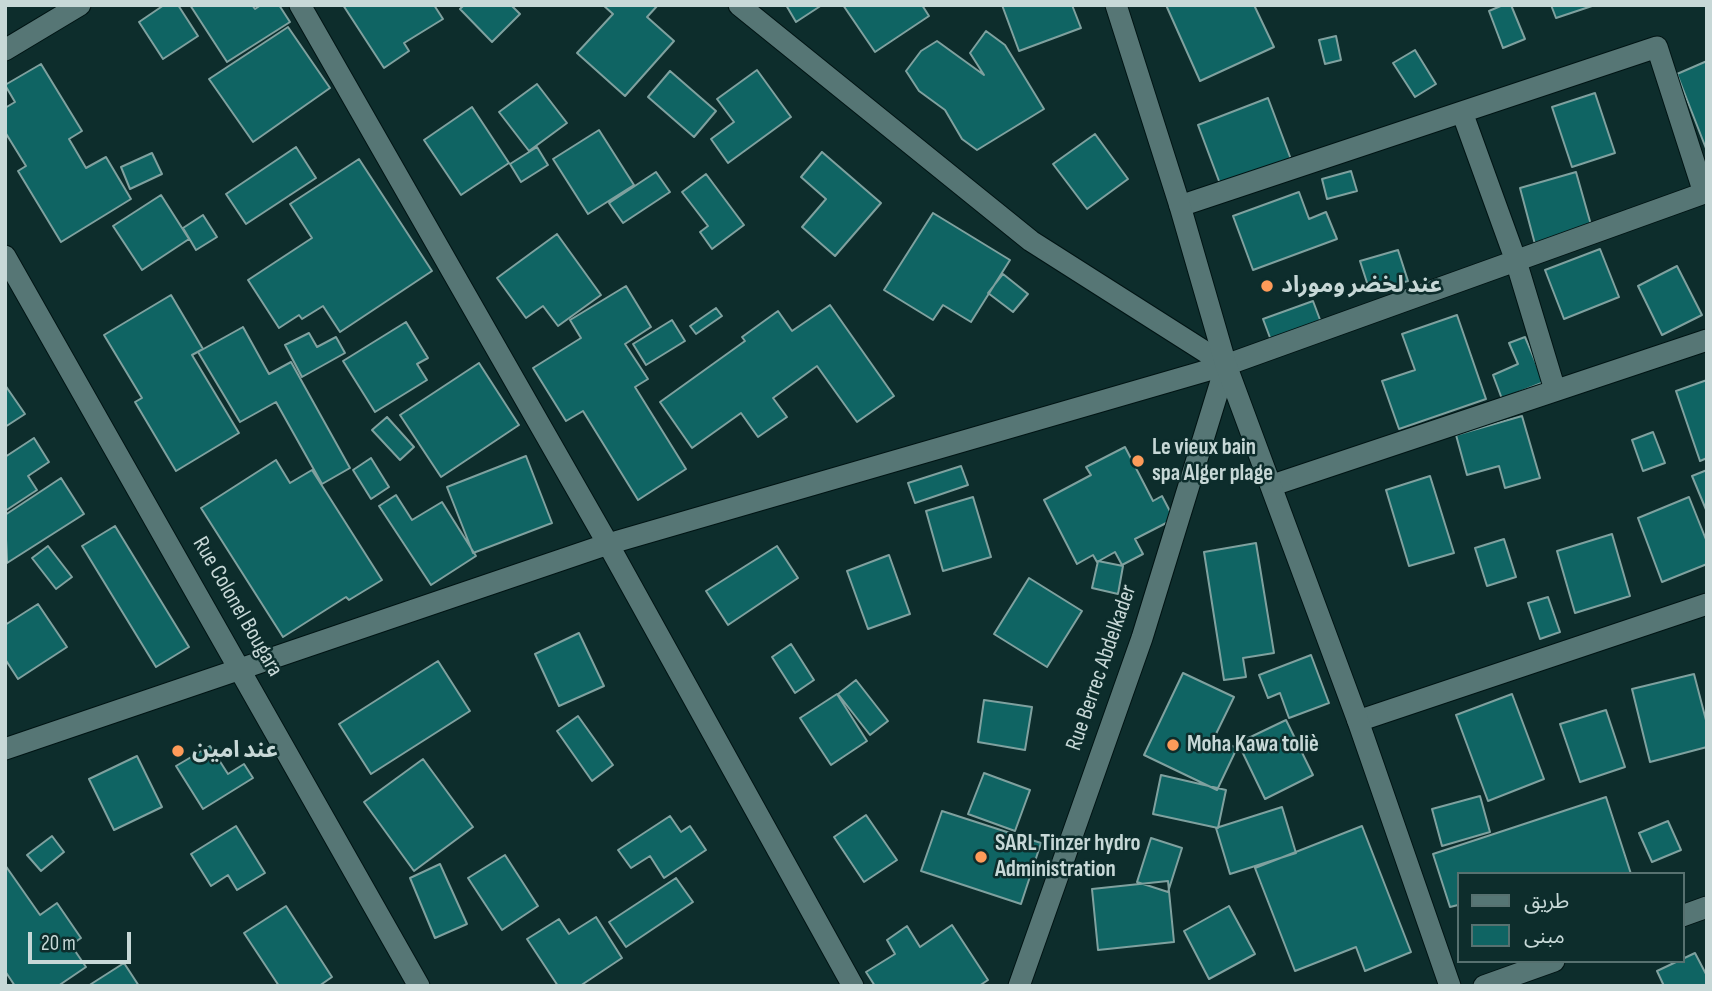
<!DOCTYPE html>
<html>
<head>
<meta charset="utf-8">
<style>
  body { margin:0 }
  #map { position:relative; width:1712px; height:991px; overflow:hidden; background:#0d2d2c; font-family:"Sofia Sans Condensed","Noto Sans Arabic",sans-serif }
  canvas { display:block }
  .frame { position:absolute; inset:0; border:7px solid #c7d8d7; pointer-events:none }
  .legend { position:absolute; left:1457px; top:872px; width:228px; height:91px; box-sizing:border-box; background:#0d2d2c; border:2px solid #577170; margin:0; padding:9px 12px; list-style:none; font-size:21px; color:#c7d8d7 }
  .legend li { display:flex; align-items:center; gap:14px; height:35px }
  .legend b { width:35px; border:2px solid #577170 }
  .scale { position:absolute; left:28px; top:932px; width:103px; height:32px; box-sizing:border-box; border:4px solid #c7d8d7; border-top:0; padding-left:9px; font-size:21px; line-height:24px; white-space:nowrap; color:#c7d8d7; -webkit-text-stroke:5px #0d2d2c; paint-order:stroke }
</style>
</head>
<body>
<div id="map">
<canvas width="1712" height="991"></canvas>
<div class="frame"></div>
<ul class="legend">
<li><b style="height:9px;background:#567675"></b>طريق</li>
<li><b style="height:19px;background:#0f6463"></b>مبنى</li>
</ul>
<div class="scale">20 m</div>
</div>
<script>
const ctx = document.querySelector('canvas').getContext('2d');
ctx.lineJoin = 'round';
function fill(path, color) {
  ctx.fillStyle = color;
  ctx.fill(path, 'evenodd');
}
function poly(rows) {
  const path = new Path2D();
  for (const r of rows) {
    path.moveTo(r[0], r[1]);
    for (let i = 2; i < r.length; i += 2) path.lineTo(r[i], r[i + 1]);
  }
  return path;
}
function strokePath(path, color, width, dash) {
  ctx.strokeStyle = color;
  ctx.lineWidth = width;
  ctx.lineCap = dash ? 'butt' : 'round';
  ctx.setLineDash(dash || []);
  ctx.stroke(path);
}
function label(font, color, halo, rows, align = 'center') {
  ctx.font = font + ' "Sofia Sans Condensed","Noto Sans Arabic",sans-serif';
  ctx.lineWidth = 5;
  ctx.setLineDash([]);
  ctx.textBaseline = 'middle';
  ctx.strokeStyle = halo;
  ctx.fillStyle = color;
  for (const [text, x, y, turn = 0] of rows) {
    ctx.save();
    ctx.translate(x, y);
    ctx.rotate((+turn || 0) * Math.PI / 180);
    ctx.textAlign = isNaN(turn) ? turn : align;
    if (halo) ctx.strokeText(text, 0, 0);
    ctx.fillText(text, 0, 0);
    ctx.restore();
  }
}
const building = poly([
  [164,5,178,5,198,36,163,59,139,22,164,5],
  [190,5,252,5,255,9,261,5,279,5,290,22,227,62,190,5],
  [343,5,434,5,443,19,404,43,409,51,384,68,343,5],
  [464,5,511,5,520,14,492,42,460,9,464,5],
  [603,5,658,5,647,17,674,41,625,96,577,53,613,14,603,5],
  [786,5,822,5,796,22,786,5],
  [843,5,922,5,929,16,875,52,843,5],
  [1002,5,1072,5,1081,28,1019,51,1002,5],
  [1166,5,1254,5,1274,47,1200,81,1166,5],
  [1503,5,1511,5,1525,39,1503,48,1489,11,1503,5],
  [1551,5,1595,5,1556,18,1551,5],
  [288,27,330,88,253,142,209,79,288,27],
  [986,31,1005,45,1044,109,977,150,962,139,945,110,919,91,906,71,921,51,937,41,984,75,970,53,986,31],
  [1336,36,1341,60,1325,64,1319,40,1336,36],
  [1415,50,1436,84,1415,97,1393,63,1415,50],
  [1707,61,1707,151,1677,74,1707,61],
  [41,64,82,131,69,139,86,168,106,157,131,199,61,242,18,171,26,166,5,132,5,108,15,102,5,85,41,64],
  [757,70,791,117,728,163,711,139,734,122,717,99,757,70],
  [670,71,716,111,694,137,648,97,670,71],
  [537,84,567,123,529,151,499,112,537,84],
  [1595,93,1615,153,1572,167,1552,107,1595,93],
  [1268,98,1292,162,1222,189,1198,125,1268,98],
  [472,107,509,163,461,195,424,140,472,107],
  [599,130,634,185,588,214,553,159,599,130],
  [1095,134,1128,179,1087,209,1053,164,1095,134],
  [296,147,316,178,246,224,226,194,296,147],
  [537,147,548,165,521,182,510,164,537,147],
  [822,152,881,203,835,256,802,227,826,199,801,177,822,152],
  [152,153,162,174,130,189,121,167,152,153],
  [359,159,432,271,340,332,323,306,302,319,299,315,279,328,248,280,312,238,290,204,359,159],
  [1351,171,1357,191,1327,199,1322,179,1351,171],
  [656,172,670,192,623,223,609,203,656,172],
  [1576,172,1593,232,1536,248,1520,188,1576,172],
  [706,174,744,225,712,249,700,232,708,226,682,192,706,174],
  [1299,192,1309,219,1326,212,1337,239,1253,270,1233,216,1299,192],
  [161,195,189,239,142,270,113,226,161,195],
  [933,213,1010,260,971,322,943,305,933,320,884,290,933,213],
  [203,215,217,237,196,250,183,228,203,215],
  [557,234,601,295,558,326,543,306,526,318,497,278,557,234],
  [1600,249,1619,297,1564,319,1545,270,1600,249],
  [1398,250,1408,281,1370,292,1360,261,1398,250],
  [1677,266,1702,315,1662,335,1638,286,1677,266],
  [1003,274,1028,294,1013,312,988,293,1003,274],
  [626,286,651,327,625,344,648,379,635,387,686,469,638,500,583,411,566,421,533,368,581,338,570,320,626,286],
  [171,295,203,349,192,355,239,433,176,471,135,402,142,398,104,335,171,295],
  [1313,301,1322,325,1272,343,1263,319,1313,301],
  [830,305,894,396,857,422,817,366,773,398,787,417,758,437,741,413,692,448,660,402,745,341,742,337,778,311,792,331,830,305],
  [716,308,722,316,696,334,690,326,716,308],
  [1457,315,1486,399,1399,429,1382,381,1415,370,1402,334,1457,315],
  [672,320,685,341,646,365,633,344,672,320],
  [406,322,428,358,417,364,427,380,375,412,343,361,406,322],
  [243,327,269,374,291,362,350,468,322,484,276,402,240,422,198,352,243,327],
  [309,333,317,347,336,337,345,353,302,377,285,345,309,333],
  [1525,337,1544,382,1502,399,1493,375,1518,364,1509,343,1525,337],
  [479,363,519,425,441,477,400,415,479,363],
  [1707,380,1707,458,1700,461,1676,391,1707,380],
  [5,385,25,414,5,427,5,385],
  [1522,416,1540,478,1505,488,1499,466,1467,475,1456,435,1522,416],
  [387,417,414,447,400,460,372,430,387,417],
  [1653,432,1665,463,1643,471,1632,440,1653,432],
  [34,438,49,462,28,476,37,490,5,511,5,457,34,438],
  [1125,447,1153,501,1162,496,1174,519,1135,539,1143,554,1122,565,1115,552,1097,562,1093,555,1077,564,1044,500,1091,475,1086,467,1125,447],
  [526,456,552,523,473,553,447,487,526,456],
  [371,458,389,487,371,499,353,470,371,458],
  [276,460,290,483,312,470,382,580,349,600,346,597,283,637,201,508,276,460],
  [961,466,968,485,915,503,908,483,961,466],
  [1707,470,1707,512,1692,476,1707,470],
  [1430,476,1454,553,1409,566,1386,490,1430,476],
  [61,478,84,514,7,563,5,515,61,478],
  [396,495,412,520,442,502,476,556,431,585,379,506,396,495],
  [973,497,991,557,943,571,926,511,973,497],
  [1689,497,1707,542,1707,564,1662,582,1638,518,1689,497],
  [115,526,189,647,156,667,82,546,115,526],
  [1612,534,1630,596,1575,613,1557,551,1612,534],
  [1504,539,1516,577,1487,586,1475,548,1504,539],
  [1256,543,1274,653,1243,658,1246,677,1224,680,1204,552,1256,543],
  [48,546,72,577,56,589,32,558,48,546],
  [777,546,798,578,728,625,706,591,777,546],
  [889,555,910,614,868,629,847,571,889,555],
  [1098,561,1123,566,1118,594,1092,588,1098,561],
  [1029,578,1082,611,1047,667,994,634,1029,578],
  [1548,597,1560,632,1540,639,1528,603,1548,597],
  [38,604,67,647,18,679,5,659,5,625,38,604],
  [579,633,604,686,559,706,535,654,579,633],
  [791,644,814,680,795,693,772,657,791,644],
  [1311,655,1329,703,1289,718,1280,693,1268,698,1259,675,1311,655],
  [438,661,470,711,371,774,339,724,438,661],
  [1183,673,1234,697,1214,738,1237,748,1217,790,1144,755,1183,673],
  [1694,674,1707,724,1707,747,1650,762,1632,689,1694,674],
  [856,680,888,721,870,735,838,694,856,680],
  [837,694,867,741,831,765,800,718,837,694],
  [1512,694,1544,779,1488,801,1456,715,1512,694],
  [984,700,1032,707,1025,750,978,742,984,700],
  [1606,710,1625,767,1580,782,1560,724,1606,710],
  [578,716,613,765,592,781,557,731,578,716],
  [1286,720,1313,775,1265,799,1238,743,1286,720],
  [210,746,228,774,244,764,253,778,203,809,176,766,210,746],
  [137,756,162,807,114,830,89,779,137,756],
  [423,759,473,827,414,871,364,802,423,759],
  [984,773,1030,790,1015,831,968,814,984,773],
  [1161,775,1226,790,1218,828,1153,814,1161,775],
  [1480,796,1490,832,1442,846,1432,809,1480,796],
  [1606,797,1631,874,1458,874,1458,905,1450,907,1433,854,1606,797],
  [1282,807,1296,853,1230,874,1216,828,1282,807],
  [942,811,1041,843,1021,904,921,871,942,811],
  [866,815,897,860,864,882,834,837,866,815],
  [670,816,681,832,690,826,706,850,664,878,650,856,631,868,618,850,670,816],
  [1668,821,1681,850,1652,862,1639,833,1668,821],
  [236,826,265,873,237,890,228,875,211,886,191,854,236,826],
  [1362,826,1411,952,1365,971,1356,947,1295,971,1255,868,1362,826],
  [52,836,64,852,41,871,27,855,52,836],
  [1151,838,1182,848,1168,892,1137,882,1151,838],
  [505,855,538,906,502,930,468,878,505,855],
  [440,864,467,924,435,938,410,878,440,864],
  [5,865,40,915,57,903,81,938,71,945,86,967,58,986,15,986,5,971,5,865],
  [676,878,693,902,626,947,609,922,676,878],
  [1168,881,1174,942,1098,950,1092,889,1168,881],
  [286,906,332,977,319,986,279,986,244,933,286,906],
  [1229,906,1255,954,1209,979,1184,931,1229,906],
  [596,917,622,958,580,986,558,986,527,939,559,919,569,934,596,917],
  [952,925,988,980,979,986,875,986,866,972,895,954,887,940,907,926,920,947,952,925],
  [1695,953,1707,976,1707,986,1664,986,1657,971,1695,953],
  [124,963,139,986,88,986,124,963]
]);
fill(building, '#0f6463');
strokePath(building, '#7fa19f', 2);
const minor = poly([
  [300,5,608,544,853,986],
  [739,5,1031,241,1226,365],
  [5,50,80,5],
  [1462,112,1516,261,1555,390],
  [1180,206,1657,47,1704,193],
  [5,256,419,986],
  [1273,485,1707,340],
  [1358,721,1707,604],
  [5,749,608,544,1226,365,1707,192],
  [1682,916,1707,907],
  [1019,986,1142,638,1226,365],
  [1484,986,1554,961]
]);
const tertiary = poly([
  [1116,5,1180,206,1226,365,1358,721,1450,986]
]);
strokePath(minor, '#001414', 23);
strokePath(tertiary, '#001414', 23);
strokePath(minor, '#567675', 21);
strokePath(tertiary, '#567675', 21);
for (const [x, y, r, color] of [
  [1267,286,7,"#fe9b59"],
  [1138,461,7,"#fe9b59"],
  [1173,745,7,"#fe9b59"],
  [178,751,7,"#fe9b59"],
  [981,857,7,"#fe9b59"]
]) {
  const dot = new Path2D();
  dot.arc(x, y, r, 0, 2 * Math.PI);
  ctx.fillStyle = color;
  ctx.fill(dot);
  strokePath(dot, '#0d2d2c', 2.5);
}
label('bold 23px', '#c7d8d7', '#0d2d2c', [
  ["عند لخضر وموراد",1281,286],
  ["Le vieux bain",1152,448],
  ["spa Alger plage",1152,474],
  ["Moha Kawa toliè",1187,745],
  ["عند امين",192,751],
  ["SARL Tinzer hydro",995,844],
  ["Administration",995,870]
], 'left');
label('23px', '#c7d8d7', '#0d2d2c', [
  ["Rue Colonel Bougara",237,607,60],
  ["Rue Berrec Abdelkader",1102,668,-71]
]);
</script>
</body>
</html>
